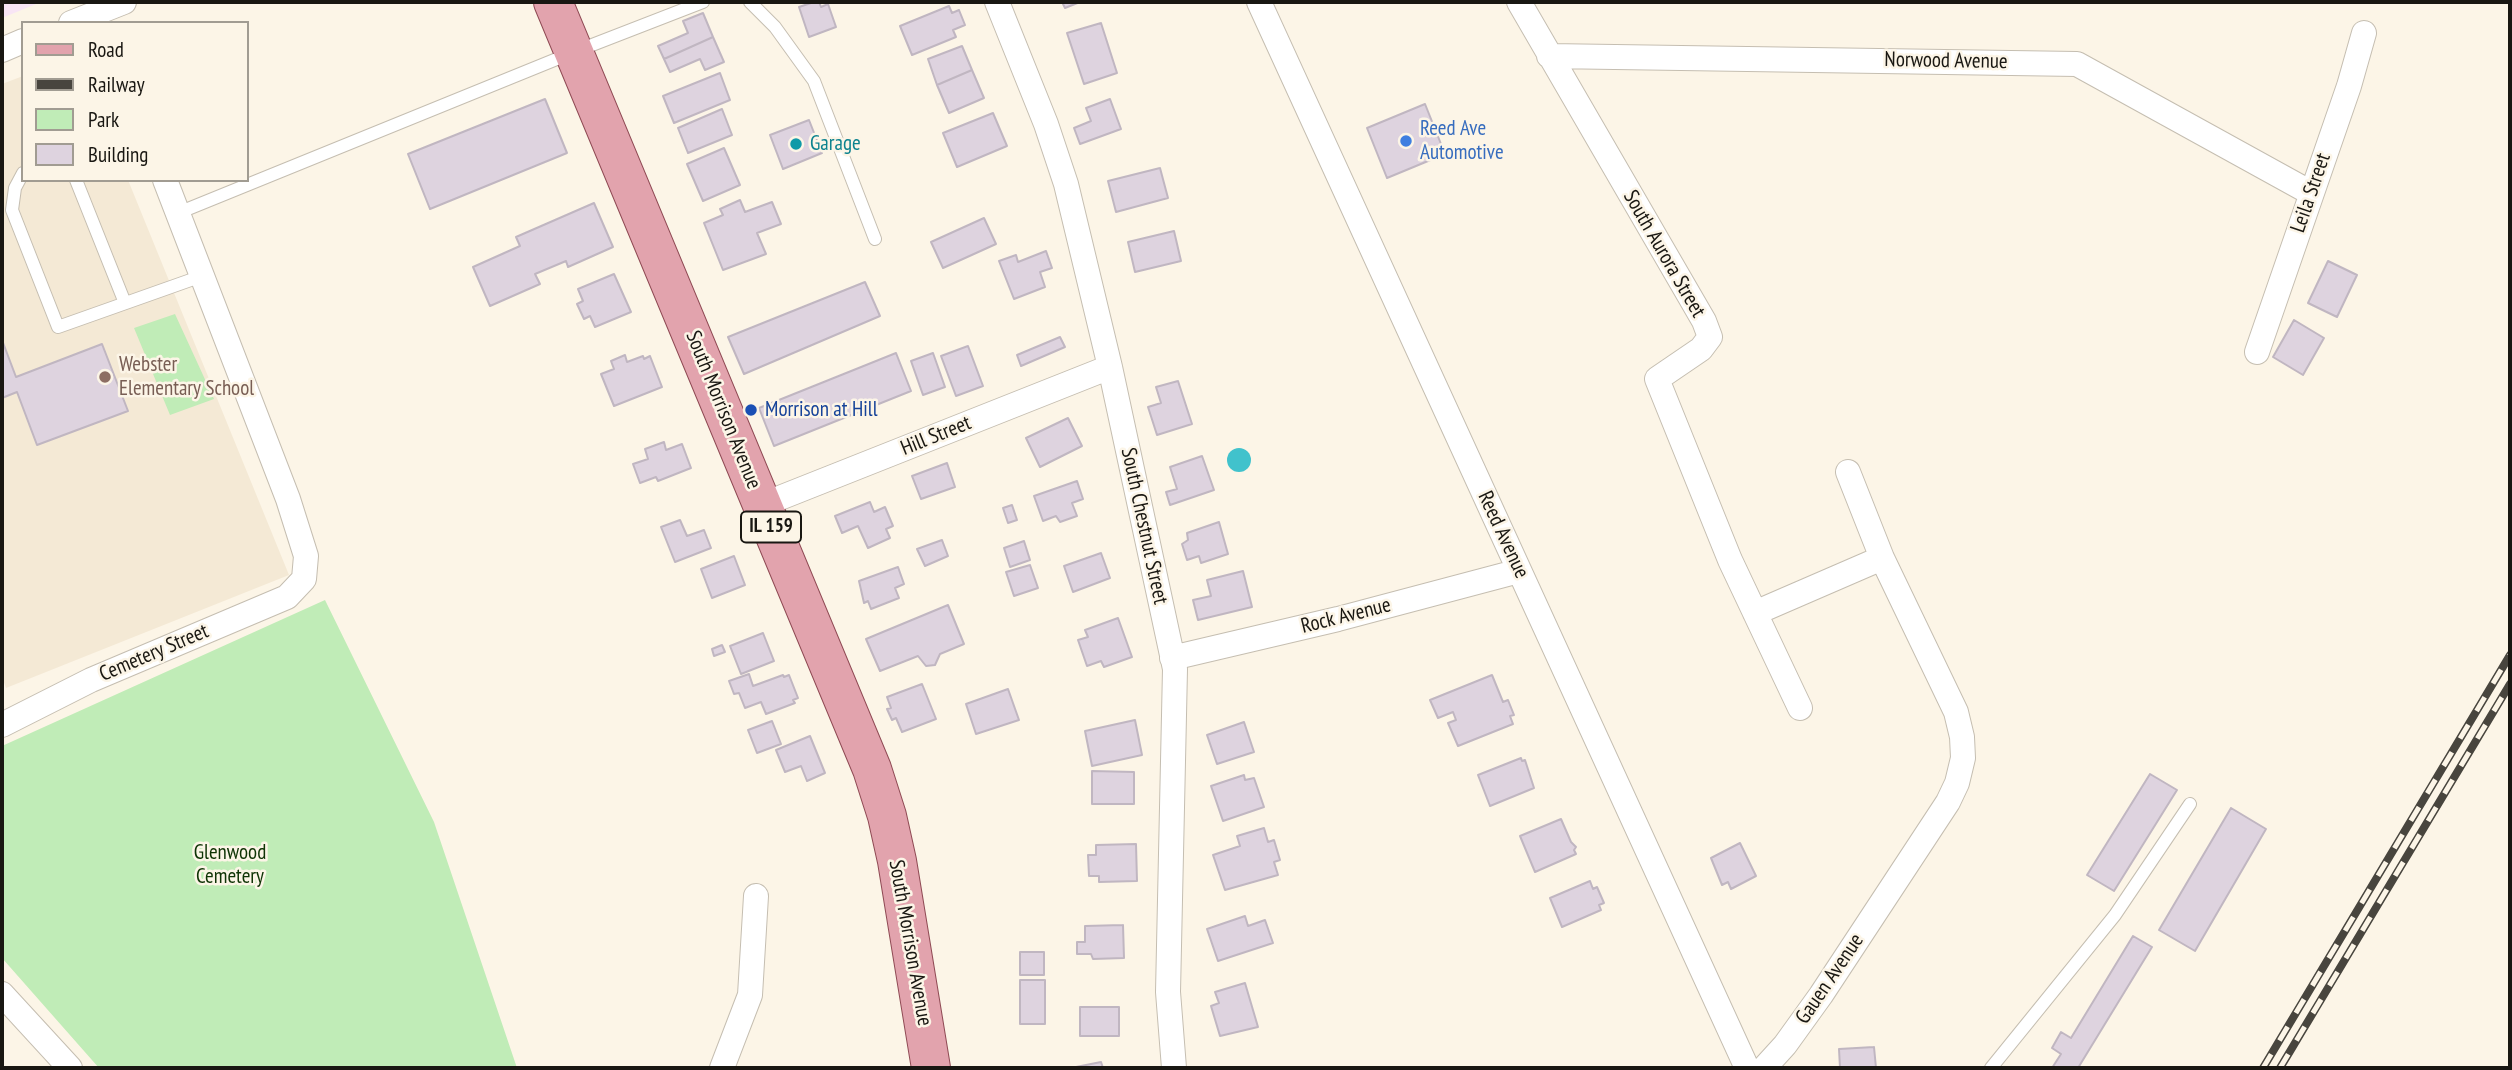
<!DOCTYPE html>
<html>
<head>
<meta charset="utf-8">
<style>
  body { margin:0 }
  #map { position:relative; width:2512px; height:1070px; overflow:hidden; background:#fcf5e7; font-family:"PT Sans Narrow",sans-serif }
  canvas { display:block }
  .frame { position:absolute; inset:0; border:4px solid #191712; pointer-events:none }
  .legend { position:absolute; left:21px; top:21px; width:228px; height:161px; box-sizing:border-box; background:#fcf5e7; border:2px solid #a19c92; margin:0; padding:9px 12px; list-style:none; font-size:21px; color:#191712 }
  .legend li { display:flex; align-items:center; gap:14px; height:35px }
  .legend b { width:35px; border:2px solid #a19c92 }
</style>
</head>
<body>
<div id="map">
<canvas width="2512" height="1070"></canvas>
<div class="frame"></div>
<ul class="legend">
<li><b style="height:9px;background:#e2a3ad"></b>Road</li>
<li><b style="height:9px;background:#48453e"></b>Railway</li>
<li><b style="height:19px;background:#c0ecb7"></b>Park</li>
<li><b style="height:19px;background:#ded3df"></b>Building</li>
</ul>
</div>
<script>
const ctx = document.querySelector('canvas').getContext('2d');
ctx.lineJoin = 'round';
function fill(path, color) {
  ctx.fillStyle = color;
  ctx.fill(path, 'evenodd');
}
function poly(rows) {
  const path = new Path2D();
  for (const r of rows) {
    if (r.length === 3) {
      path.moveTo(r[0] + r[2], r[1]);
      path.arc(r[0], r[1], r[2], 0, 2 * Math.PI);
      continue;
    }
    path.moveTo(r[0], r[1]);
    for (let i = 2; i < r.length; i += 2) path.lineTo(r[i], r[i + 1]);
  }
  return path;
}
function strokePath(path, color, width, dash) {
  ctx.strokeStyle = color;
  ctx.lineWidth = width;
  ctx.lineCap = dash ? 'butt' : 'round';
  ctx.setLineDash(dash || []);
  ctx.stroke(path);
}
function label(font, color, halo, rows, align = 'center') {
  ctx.font = font + ' "PT Sans Narrow",sans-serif';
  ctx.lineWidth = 5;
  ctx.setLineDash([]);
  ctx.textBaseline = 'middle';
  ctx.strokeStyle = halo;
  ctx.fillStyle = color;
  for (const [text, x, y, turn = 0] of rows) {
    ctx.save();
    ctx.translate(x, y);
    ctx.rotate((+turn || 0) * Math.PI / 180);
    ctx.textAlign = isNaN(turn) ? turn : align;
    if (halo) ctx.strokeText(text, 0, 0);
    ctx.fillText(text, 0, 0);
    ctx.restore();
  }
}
fill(poly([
  [2,2,41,2,2,18]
]), '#f8e5f5');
fill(poly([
  [23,76,23,180,128,180,289,575,6,688,2,677,2,84]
]), '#f4e9d5');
fill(poly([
  [175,314,214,399,170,415,134,328],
  [325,600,434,822,517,1068,99,1068,2,958,2,746]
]), '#c0ecb7');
fill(poly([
  [1239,460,12]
]), '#41c2cc');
const building = poly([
  [814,2,819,2,821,7,828,4,836,27,809,37,799,7,814,2],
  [1062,2,1080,2,1065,8,1062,2],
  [949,6,952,13,959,10,965,25,953,30,956,37,912,55,900,26,949,6],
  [703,13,713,37,664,59,658,46,688,33,683,21,703,13],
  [1101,23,1117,73,1084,84,1067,33,1101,23],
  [713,37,724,62,705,70,700,59,670,72,664,59,713,37],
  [962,46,972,70,937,85,928,59,962,46],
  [972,70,984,98,949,113,937,85,972,70],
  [720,73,730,100,674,123,663,96,720,73],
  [545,99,567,153,430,209,408,154,545,99],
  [1110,99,1121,129,1080,144,1074,128,1091,121,1086,108,1110,99],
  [1425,104,1445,154,1387,178,1367,128,1425,104],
  [722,109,732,135,688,153,678,128,722,109],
  [993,113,1007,146,957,167,943,133,993,113],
  [809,120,822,153,783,169,770,135,809,120],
  [724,148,740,185,703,201,687,164,724,148],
  [1160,168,1168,198,1116,212,1108,181,1160,168],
  [740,200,745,212,772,202,781,224,757,233,766,254,723,270,704,223,723,215,720,209,740,200],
  [594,203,613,247,568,267,566,261,535,274,540,284,490,306,473,267,520,246,516,237,594,203],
  [984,218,996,244,943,268,931,242,984,218],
  [1174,231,1181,261,1135,272,1128,242,1174,231],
  [1046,251,1052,268,1040,272,1045,287,1014,299,999,261,1016,255,1018,262,1046,251],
  [2328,261,2357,275,2337,317,2308,303,2328,261],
  [614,274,631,312,595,327,590,316,584,319,577,304,583,301,578,289,614,274],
  [865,282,880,316,744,374,728,337,865,282],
  [2294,320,2324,338,2303,375,2273,357,2294,320],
  [1060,337,1065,347,1021,366,1017,355,1060,337],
  [2,340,16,377,102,344,128,411,37,445,17,392,2,398,2,340],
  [968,346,983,386,956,396,941,356,968,346],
  [896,353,911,391,774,446,759,408,896,353],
  [933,353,945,387,923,395,911,361,933,353],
  [625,355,627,362,643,356,644,359,650,356,662,387,614,406,601,374,614,369,611,361,625,355],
  [1178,381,1192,424,1157,435,1148,407,1161,403,1156,387,1178,381],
  [1068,418,1082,446,1040,467,1026,438,1068,418],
  [664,442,666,450,682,444,691,468,658,481,656,477,640,483,633,464,648,459,645,449,664,442],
  [1202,456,1214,490,1170,505,1166,492,1177,489,1170,467,1202,456],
  [947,463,955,487,921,499,912,476,947,463],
  [1077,481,1083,499,1072,503,1077,516,1060,522,1056,516,1043,521,1034,496,1077,481],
  [870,502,874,512,885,507,893,526,886,529,890,538,868,548,858,526,842,533,835,516,870,502],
  [1012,505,1017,520,1008,523,1003,508,1012,505],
  [680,520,687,536,704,530,711,548,675,562,661,527,680,520],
  [1219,522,1228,554,1201,563,1199,556,1187,560,1182,544,1188,540,1187,533,1219,522],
  [942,540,948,556,925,566,917,549,942,540],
  [1024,541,1030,560,1010,567,1004,548,1024,541],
  [1101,553,1110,578,1073,592,1064,566,1101,553],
  [734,556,745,585,712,598,701,569,734,556],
  [1030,565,1038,588,1014,596,1006,572,1030,565],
  [898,567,904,584,895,588,899,598,871,609,868,601,864,603,859,581,898,567],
  [1243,571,1252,607,1198,620,1193,600,1211,596,1207,580,1243,571],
  [948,605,964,644,940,654,935,665,926,666,918,656,880,671,866,639,948,605],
  [1118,618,1132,657,1104,667,1101,661,1087,666,1078,640,1088,637,1085,630,1118,618],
  [763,633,774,661,741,674,730,646,763,633],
  [722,645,725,652,714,656,712,649,722,645],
  [749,674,753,686,783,675,784,677,789,675,798,698,793,700,795,703,766,714,761,702,745,708,739,693,734,694,729,681,749,674],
  [1492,675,1503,702,1508,700,1514,715,1510,716,1513,724,1458,746,1448,723,1456,720,1453,712,1438,718,1430,700,1492,675],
  [922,684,936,719,902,732,896,718,892,720,887,709,891,708,887,697,922,684],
  [1008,689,1019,720,976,734,966,704,1008,689],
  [1135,720,1142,755,1092,766,1085,731,1135,720],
  [772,721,781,744,757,753,748,730,772,721],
  [1244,722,1254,752,1217,764,1207,735,1244,722],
  [810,736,825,773,807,781,801,766,785,772,776,750,810,736],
  [1521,758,1522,761,1525,760,1534,788,1490,806,1478,775,1521,758],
  [1092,771,1134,772,1134,804,1092,804,1092,771],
  [2150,774,2177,790,2114,891,2087,875,2150,774],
  [1244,775,1245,780,1254,778,1264,807,1223,821,1211,786,1244,775],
  [2231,808,2266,829,2195,951,2159,930,2231,808],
  [1561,819,1571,842,1576,847,1574,850,1576,854,1535,872,1520,836,1561,819],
  [1264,828,1268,842,1274,840,1280,860,1274,862,1278,875,1225,890,1213,855,1240,846,1237,836,1264,828],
  [1740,843,1756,876,1731,889,1728,882,1722,885,1711,858,1740,843],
  [1136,844,1137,881,1099,882,1099,876,1089,876,1088,855,1096,855,1096,845,1136,844],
  [1590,881,1593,889,1597,887,1604,903,1599,905,1601,910,1562,927,1550,898,1590,881],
  [1245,916,1248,926,1265,920,1273,943,1218,961,1207,929,1245,916],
  [1123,925,1124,958,1093,959,1091,954,1077,954,1077,942,1085,942,1085,926,1123,925],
  [2133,936,2152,947,2078,1068,2052,1068,2061,1054,2052,1048,2061,1032,2071,1038,2133,936],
  [1020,952,1044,952,1044,975,1020,975,1020,952],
  [1020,980,1045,980,1045,1024,1020,1024,1020,980],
  [1245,983,1258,1027,1220,1036,1211,1006,1219,1003,1215,992,1245,983],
  [1080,1007,1119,1007,1119,1036,1080,1036,1080,1007],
  [1874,1047,1876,1068,1840,1068,1839,1049,1874,1047],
  [1101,1062,1103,1068,1071,1068,1101,1062]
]);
fill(building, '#ded3df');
strokePath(building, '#c0b6c1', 2);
const lane = poly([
  [750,2,775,27,814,81,875,239],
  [23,173,15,188,12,210,58,327,202,276],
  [76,180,125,303],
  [178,213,574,52,703,2],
  [1991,1068,2115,915,2190,804]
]);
const street = poly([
  [997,2,1046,124,1066,184,1110,367,1175,669,1168,992,1174,1068],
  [1259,2,1747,1068],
  [1519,2,1704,321,1710,337,1701,349,1657,379,1730,560,1800,708],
  [71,23,124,2],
  [2,50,23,41],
  [1549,56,2077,64,2311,193],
  [2257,352,2349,86,2364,33],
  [762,505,1110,367],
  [1755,613,1882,558],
  [1172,658,1338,619,1519,571],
  [2,725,91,680,287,597,304,579,306,556,288,499,165,180],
  [2,994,70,1068],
  [722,1068,750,995,756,896],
  [1764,1068,1785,1045,1821,995,1948,802,1957,783,1963,758,1962,737,1956,712,1882,558,1848,472]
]);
const primary = poly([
  [553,2,872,769,887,816,897,861,931,1068]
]);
strokePath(lane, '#c5beb1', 14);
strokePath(street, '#c5beb1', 26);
strokePath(primary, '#8f4a54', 40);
strokePath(lane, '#fff', 12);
strokePath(street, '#fff', 24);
strokePath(primary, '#e2a3ad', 38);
const rail = poly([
  [2263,1068,2510,655],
  [2280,1068,2510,684]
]);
strokePath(rail, '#48453e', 8);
strokePath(rail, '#fcf5e7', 5, [16]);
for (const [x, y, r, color] of [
  [1406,141,7,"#3f7fe0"],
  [796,144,7,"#0f9aa8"],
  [105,377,7,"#8d6e63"],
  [751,410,7,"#1a4fb4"]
]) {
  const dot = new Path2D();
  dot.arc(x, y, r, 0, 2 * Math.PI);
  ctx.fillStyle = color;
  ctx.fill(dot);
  strokePath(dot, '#fcf5e7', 2.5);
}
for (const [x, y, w] of [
  [771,527,60]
]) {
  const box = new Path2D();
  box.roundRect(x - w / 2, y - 15.5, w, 31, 5);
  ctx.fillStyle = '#fcf5e7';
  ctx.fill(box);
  strokePath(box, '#191712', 2);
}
label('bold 19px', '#191712', null, [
  ["IL 159",771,527]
]);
label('21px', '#191712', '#fcf5e7', [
  ["Norwood Avenue",1946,61,1],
  ["Leila Street",2311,193,-71],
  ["South Aurora Street",1664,254,60],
  ["South Morrison Avenue",723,410,68],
  ["Hill Street",936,436,-22],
  ["South Chestnut Street",1144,526,78],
  ["Reed Avenue",1503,535,65],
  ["Rock Avenue",1346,616,-14],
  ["Cemetery Street",154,653,-23],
  ["South Morrison Avenue",910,943,80],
  ["Gauen Avenue",1830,979,-56]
]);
label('21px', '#366cbe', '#fcf5e7', [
  ["Reed Ave",1420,129],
  ["Automotive",1420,153]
], 'left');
label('21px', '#0d838f', '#fcf5e7', [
  ["Garage",810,144]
], 'left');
label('21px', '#785e54', '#fcf5e7', [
  ["Webster",119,365],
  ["Elementary School",119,389]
], 'left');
label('21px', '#164399', '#fcf5e7', [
  ["Morrison at Hill",765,410]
], 'left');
label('21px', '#0f3405', '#fcf5e7', [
  ["Glenwood",230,853],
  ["Cemetery",230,877]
]);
</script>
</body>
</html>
